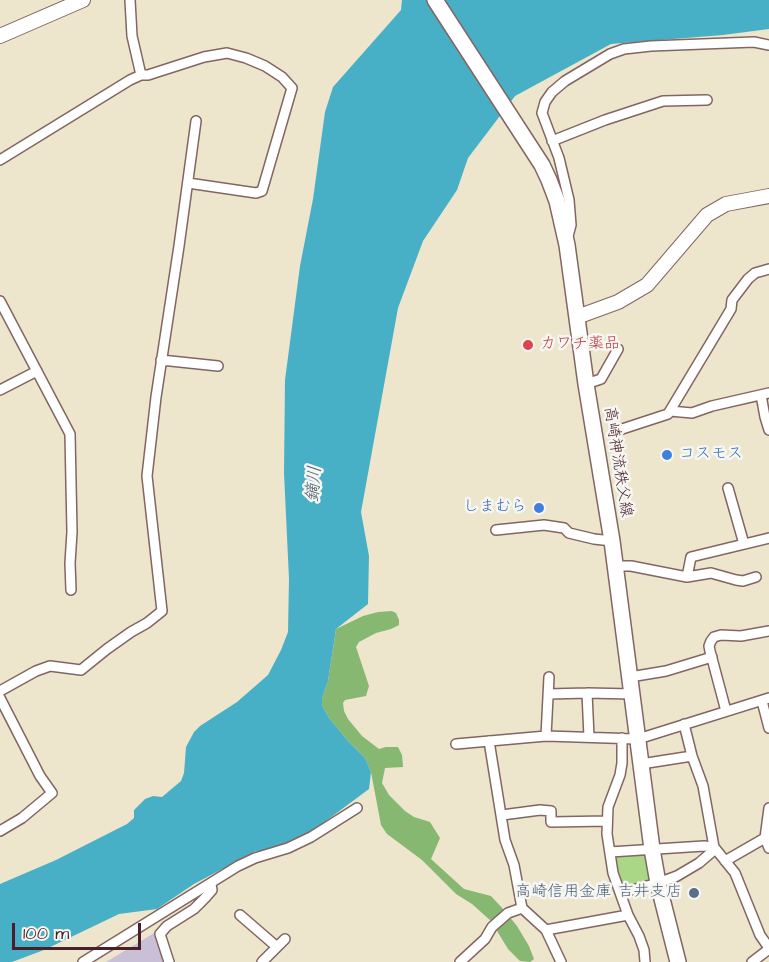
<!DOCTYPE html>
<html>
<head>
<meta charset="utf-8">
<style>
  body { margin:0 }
  #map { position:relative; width:769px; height:962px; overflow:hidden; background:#ede6cc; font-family:"Architects Daughter",sans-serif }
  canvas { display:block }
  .scale { position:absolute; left:12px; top:923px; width:129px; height:27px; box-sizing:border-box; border:3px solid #4a1f2b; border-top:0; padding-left:8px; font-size:18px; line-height:21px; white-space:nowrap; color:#4a1f2b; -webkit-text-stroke:4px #f6f6f2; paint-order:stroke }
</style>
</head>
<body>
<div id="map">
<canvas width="769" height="962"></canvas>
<div class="scale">100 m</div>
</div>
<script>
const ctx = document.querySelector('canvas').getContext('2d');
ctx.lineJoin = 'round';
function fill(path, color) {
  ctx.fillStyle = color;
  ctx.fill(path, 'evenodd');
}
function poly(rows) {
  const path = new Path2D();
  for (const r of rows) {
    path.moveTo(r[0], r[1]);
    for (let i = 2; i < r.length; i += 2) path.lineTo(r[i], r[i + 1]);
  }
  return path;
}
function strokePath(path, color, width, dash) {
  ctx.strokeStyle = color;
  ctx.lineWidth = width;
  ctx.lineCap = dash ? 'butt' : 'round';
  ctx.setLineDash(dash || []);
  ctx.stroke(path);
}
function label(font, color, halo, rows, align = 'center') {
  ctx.font = font + ' "Architects Daughter","Klee One",sans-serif';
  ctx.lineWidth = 5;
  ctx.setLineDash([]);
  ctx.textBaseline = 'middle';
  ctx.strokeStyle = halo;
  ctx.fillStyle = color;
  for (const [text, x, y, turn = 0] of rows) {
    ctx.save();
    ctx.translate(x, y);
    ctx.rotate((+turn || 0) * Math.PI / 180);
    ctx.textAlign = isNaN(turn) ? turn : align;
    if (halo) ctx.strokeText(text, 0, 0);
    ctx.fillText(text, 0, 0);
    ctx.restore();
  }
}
fill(poly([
  [156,932,165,962,106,962]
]), '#c9bfd7');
fill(poly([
  [647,852,652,882,622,889,613,857]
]), '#a9d785');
fill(poly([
  [392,611,396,613,399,620,399,625,391,629,376,633,359,642,356,647,369,686,366,696,345,700,343,703,344,711,348,719,362,736,379,749,386,747,398,747,402,755,403,767,385,768,382,783,389,795,405,811,414,817,430,822,440,838,431,859,464,889,491,896,504,910,517,926,529,946,534,959,530,962,520,961,508,949,491,921,472,904,456,894,422,860,387,834,381,825,371,772,365,758,349,742,329,718,322,705,322,698,328,681,336,629,363,616,378,612]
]), '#86b872');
fill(poly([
  [402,0,769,0,769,29,723,35,611,44,515,96,468,158,457,190,423,241,398,308,361,512,369,556,368,604,336,629,328,681,322,698,322,705,329,718,349,742,365,758,371,772,369,789,311,832,289,843,259,852,256,851,194,884,157,909,119,914,44,950,12,962,0,962,0,884,56,860,127,824,134,818,134,810,145,799,153,796,162,797,181,781,184,773,186,747,194,732,200,726,237,702,268,675,281,650,288,632,289,579,284,473,285,380,300,266,313,199,325,112,333,87,401,10]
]), '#47b0c6');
const street = poly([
  [130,0,132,36,141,75],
  [552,141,605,120,663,101,707,100],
  [0,160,130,80,141,75,148,75,204,57,227,53,246,58,265,66,282,77,292,88,262,191,256,193,188,183],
  [568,236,571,225,569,200,559,158,542,113,545,102,552,92,565,81,610,54,624,49,651,46,754,42,769,45],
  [0,301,70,434,72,532,70,563,71,590],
  [161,360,218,366],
  [586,384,601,379,618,349],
  [0,390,37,371],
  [761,395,765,417,769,430],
  [670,411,692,413,712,406,769,393],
  [616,431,668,414,731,309,732,300,748,279,755,273,769,269],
  [728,488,744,544],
  [496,530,544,525,564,528,569,533,594,539,612,541],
  [615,566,631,566,687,577,691,557,769,538],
  [687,577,711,573,736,580,743,581,756,577],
  [630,677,666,671,712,657],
  [0,691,36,671,50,666,81,670,107,649,131,632,147,623,162,611,147,476,156,397,179,246,196,121],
  [587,693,589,737],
  [548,694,587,693,633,694],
  [0,698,40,776,52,793,22,818,0,831],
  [762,701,769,728],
  [726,711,710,651,709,646,711,641,714,637,721,635,741,636,769,631],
  [546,736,549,677],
  [622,738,622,763,620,775,608,807,607,834,613,873,628,915,639,936,644,950,645,962],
  [489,741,505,840,514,865,522,908,546,930,561,962],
  [456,744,546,736,638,739,769,698],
  [641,764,692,756],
  [502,815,540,810,551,811,551,822,607,821],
  [765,838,769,808],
  [610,852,704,846,714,847,735,873,760,935,769,948],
  [725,861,765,838,769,848],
  [621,893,658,883,677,876,699,863,713,851,714,847,703,786,692,756,684,724],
  [240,915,277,947],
  [546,930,628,915],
  [83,962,238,866,255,858,288,848,311,837,357,808],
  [169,962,160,934,167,926,194,909,205,898,212,890,211,884],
  [262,962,285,939],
  [460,962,485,939,492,927,508,913,522,908],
  [752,962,769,949]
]);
const secondary = poly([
  [0,36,83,0],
  [577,317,618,302,647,285,707,215,726,204,769,196]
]);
const primary = poly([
  [435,0,542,165,549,180,557,201,567,245,586,384,612,541,652,849,658,883,678,962]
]);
strokePath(street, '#836563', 12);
strokePath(secondary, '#836563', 16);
strokePath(primary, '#836563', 18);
strokePath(street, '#fff', 9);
strokePath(secondary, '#fff', 14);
strokePath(primary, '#fff', 15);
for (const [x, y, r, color] of [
  [528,345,6,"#e0444e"],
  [667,455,6,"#3f7fe0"],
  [539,508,6,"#3f7fe0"],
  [694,893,6,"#5c6f8a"]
]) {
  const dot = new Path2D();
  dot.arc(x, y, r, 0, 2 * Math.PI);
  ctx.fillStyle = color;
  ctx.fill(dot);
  strokePath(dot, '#f6f6f2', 2);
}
label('16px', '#be3a42', '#f6f6f2', [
  ["カワチ薬品",540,345]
], 'left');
label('16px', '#366cbe', '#f6f6f2', [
  ["コスモス",679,455],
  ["しまむら",527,508,"right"]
], 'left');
label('16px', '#4a1f2b', '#f6f6f2', [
  ["高崎神流秩父線",617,462,81]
]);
label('16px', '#4e5e75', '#f6f6f2', [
  ["高崎信用金庫 吉井支店",682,893]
], 'right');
label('italic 18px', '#495969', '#f6f6f2', [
  ["鏑川",315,484,-85]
]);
</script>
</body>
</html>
